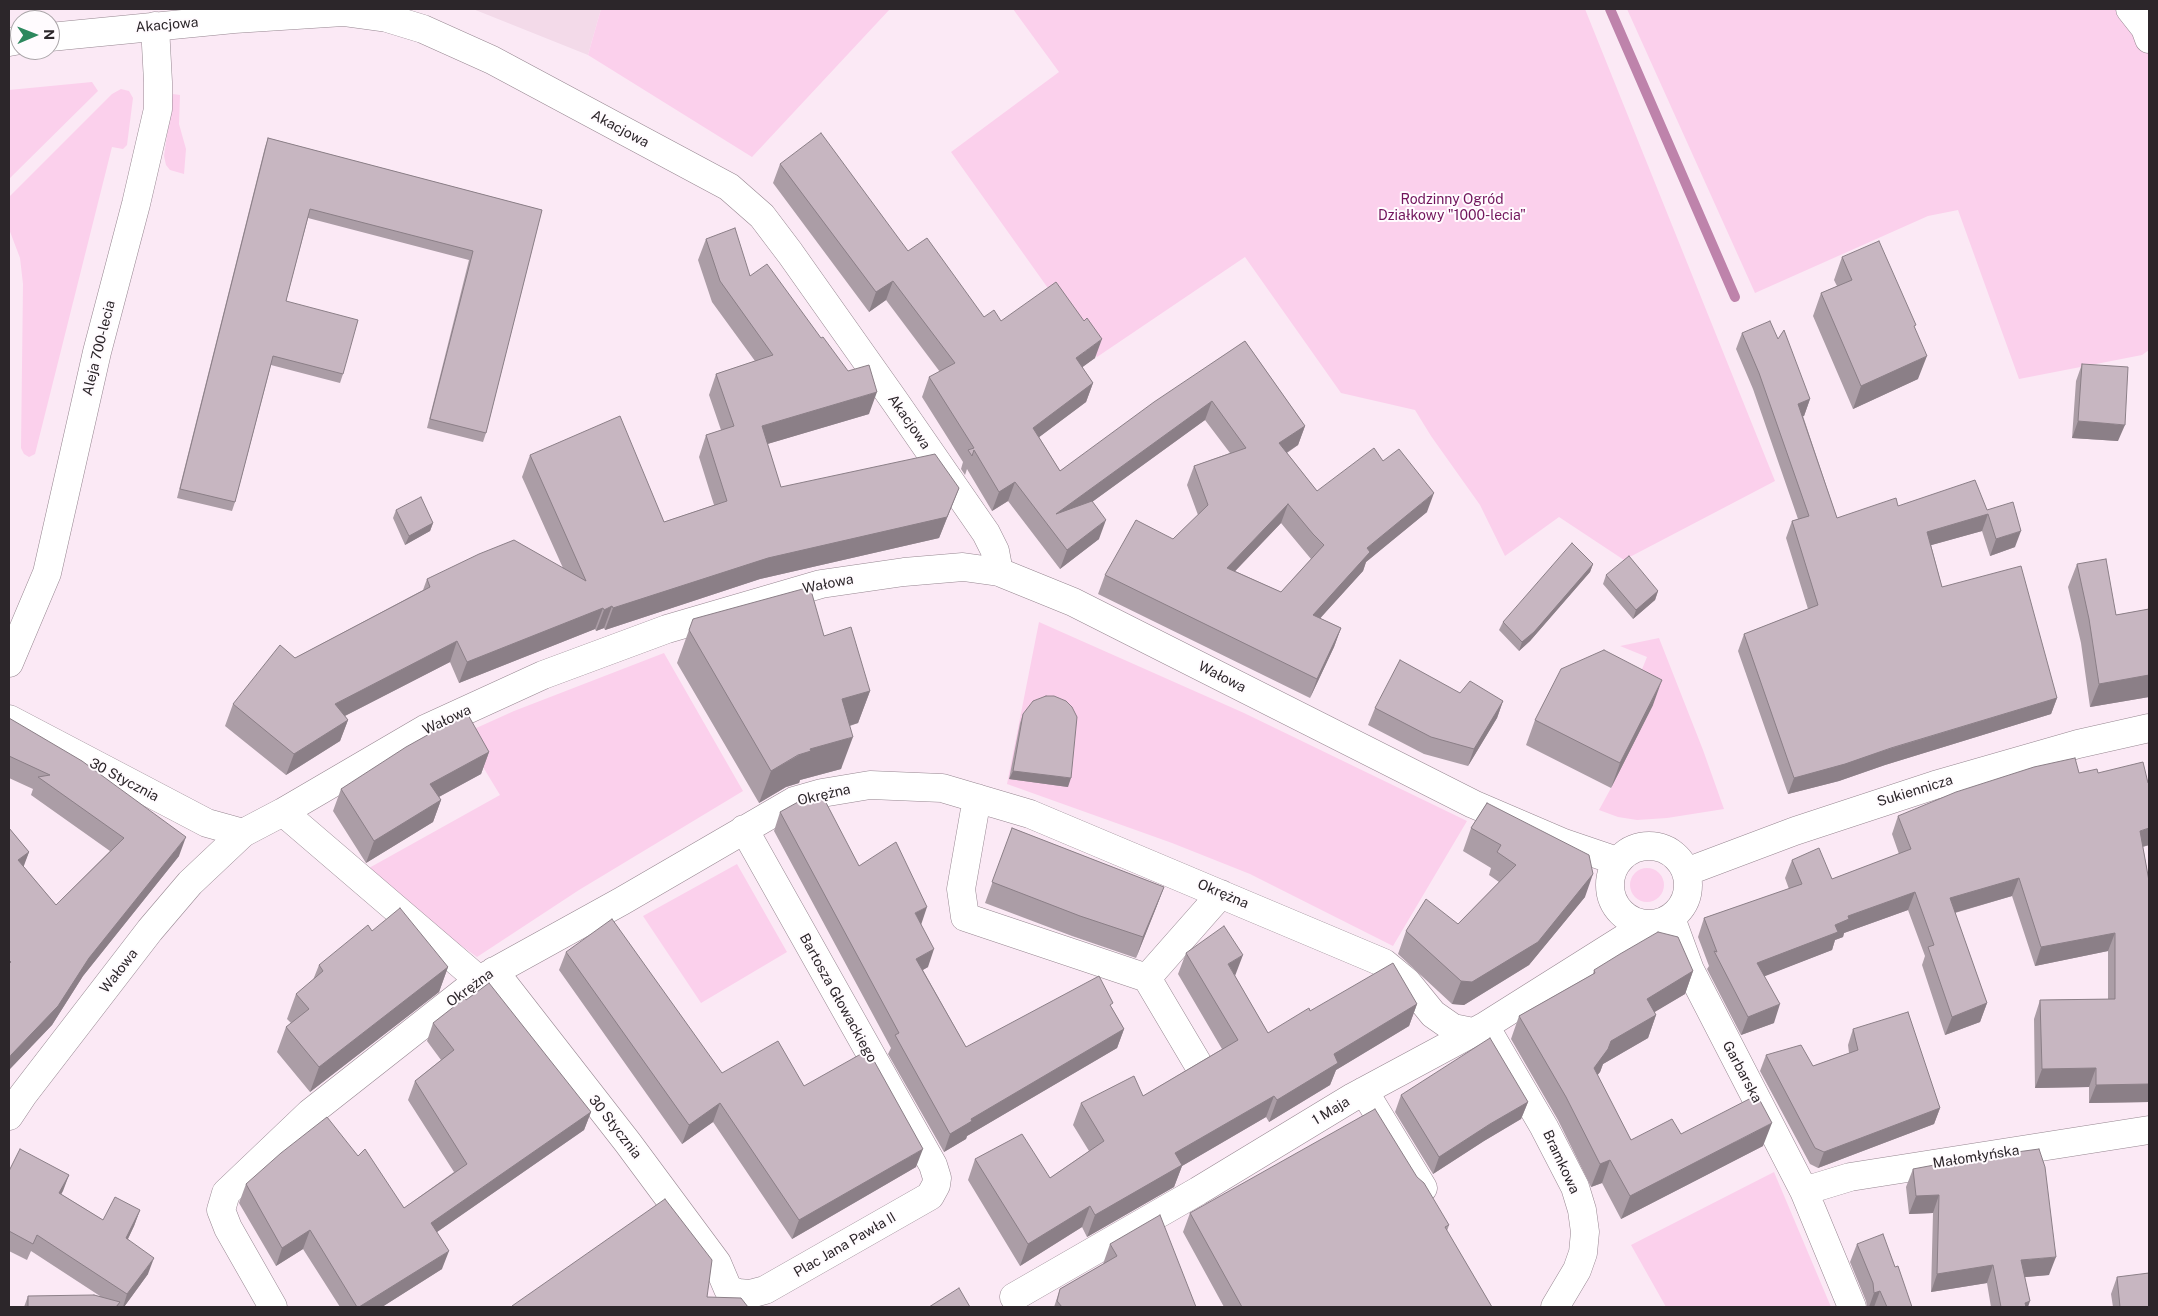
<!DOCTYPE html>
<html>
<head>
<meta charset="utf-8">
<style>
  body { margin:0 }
  #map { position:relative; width:2158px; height:1316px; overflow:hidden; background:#fbe9f5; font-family:"Public Sans",sans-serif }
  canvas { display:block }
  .frame { position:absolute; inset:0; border:10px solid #2c262a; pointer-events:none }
  .north { position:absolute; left:10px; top:10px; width:50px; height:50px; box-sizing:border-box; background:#fffbfe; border:1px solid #aba6a9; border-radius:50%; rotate:89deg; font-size:14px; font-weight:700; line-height:20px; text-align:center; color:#2c262a }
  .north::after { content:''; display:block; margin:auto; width:18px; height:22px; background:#2d885e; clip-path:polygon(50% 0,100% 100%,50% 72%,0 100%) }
</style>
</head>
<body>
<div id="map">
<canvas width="2158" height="1316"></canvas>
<div class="frame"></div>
<div class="north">N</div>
</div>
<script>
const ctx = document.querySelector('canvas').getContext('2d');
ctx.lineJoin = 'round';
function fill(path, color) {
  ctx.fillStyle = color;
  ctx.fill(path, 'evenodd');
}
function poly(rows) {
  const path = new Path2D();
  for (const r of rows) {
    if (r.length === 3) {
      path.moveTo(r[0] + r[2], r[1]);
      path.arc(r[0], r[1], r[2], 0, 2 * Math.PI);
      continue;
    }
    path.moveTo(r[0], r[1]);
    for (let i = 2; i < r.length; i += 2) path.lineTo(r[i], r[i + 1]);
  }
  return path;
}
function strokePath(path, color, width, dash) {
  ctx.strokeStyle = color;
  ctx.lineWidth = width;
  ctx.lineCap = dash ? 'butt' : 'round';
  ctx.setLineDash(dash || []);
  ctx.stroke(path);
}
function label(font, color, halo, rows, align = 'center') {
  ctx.font = font + ' "Public Sans",sans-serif';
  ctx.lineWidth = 4;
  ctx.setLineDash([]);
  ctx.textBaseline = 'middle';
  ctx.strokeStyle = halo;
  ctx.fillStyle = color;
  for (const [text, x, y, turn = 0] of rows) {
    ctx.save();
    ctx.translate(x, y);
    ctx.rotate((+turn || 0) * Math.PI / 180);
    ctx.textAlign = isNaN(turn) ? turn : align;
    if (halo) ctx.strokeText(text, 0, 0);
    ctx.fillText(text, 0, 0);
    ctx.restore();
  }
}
fill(poly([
  [473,9,601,9,588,55]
]), '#f3dae9');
fill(poly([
  [601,9,890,9,752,157,588,55],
  [1013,9,1585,9,1775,481,1624,560,1559,517,1505,556,1480,505,1431,436,1415,410,1341,393,1245,257,1097,357,951,152,1059,72],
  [1627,9,2149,9,2149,350,2142,355,2019,379,1958,210,1928,216,1755,293],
  [92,82,98,91,9,179,9,90],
  [121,89,129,91,133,98,127,145,123,149,112,147,35,454,29,457,24,454,21,448,23,284,20,258,9,229,9,197,112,94],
  [173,94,180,95,179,124,186,149,184,174,170,170,166,165,164,156],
  [1039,622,1244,713,1467,821,1393,946,1250,874,1172,843,1007,784],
  [1659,638,1703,750,1724,809,1667,818,1637,820,1618,817,1599,810,1611,788,1632,694,1647,657,1620,646],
  [664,653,743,791,579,890,477,957,420,916,369,868,500,795,463,734,514,711],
  [737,864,787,952,701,1003,643,916],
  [1647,885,17],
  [1774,1172,1831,1307,1666,1307,1631,1245]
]), '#fbd0ec');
strokePath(poly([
  [1610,9,1735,297]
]), '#be83ab', 10);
const minor = poly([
  [2130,9,2145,28,2149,39],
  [50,37,234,19,343,12,387,18,423,29,492,60,729,187,762,216,790,253,894,400,986,533,995,551,999,572],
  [9,42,20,40],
  [9,663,47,573,97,352,136,204,158,109,158,82,155,26],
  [9,719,207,823,243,833],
  [977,798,961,889,965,917,1147,978,1221,894],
  [283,812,479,980],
  [1649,885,39],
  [1686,872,1795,831,1935,785,2078,744,2149,728],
  [1671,918,1690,970,1804,1191,1852,1307],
  [494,971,628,1143,717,1263,728,1289],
  [1147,978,1198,1064],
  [1485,1026,1544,1127,1575,1187,1582,1210,1585,1232,1583,1253,1577,1270,1555,1307],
  [1364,1091,1423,1188],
  [9,1116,23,1095,150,930,190,883,243,833,283,812,425,729,543,675,667,629,821,584,904,572,963,567,999,572,1073,602,1473,804,1564,843,1617,861],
  [1804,1191,1850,1177,2149,1130],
  [728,1289,738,1293,750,1294,765,1290,930,1196,936,1185,937,1178,933,1165,744,829],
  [1014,1297,1198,1191,1353,1097,1485,1026,1647,924],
  [273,1307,228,1228,221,1210,226,1193,310,1113,479,980,622,901,794,801,822,793,870,785,942,788,1030,814,1384,963,1407,982,1433,1014,1453,1028,1473,1032]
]);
strokePath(minor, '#968690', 29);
strokePath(minor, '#fff', 28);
fill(poly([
  [268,138,542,210,486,433,483,442,427,428,469,260,308,218,286,301,343,374,340,383,271,365,235,502,232,511,177,498,265,147],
  [780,164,908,251,984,317,1001,321,1095,358,1082,367,1093,383,1086,402,1039,437,1060,471,1245,341,1305,426,1298,445,1287,453,1317,491,1383,461,1427,512,1366,562,1363,571,1320,618,1341,628,1334,647,1310,698,1098,594,1105,575,1173,539,1198,515,1187,485,1194,466,1230,453,1205,420,1092,502,1099,539,1060,569,1008,501,992,511,967,469,965,475,961,469,963,462,922,397,929,377,940,372,886,300,869,312,773,183],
  [1281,523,1311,559,1281,592,1235,571],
  [706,239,750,276,869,414,767,444,781,487,959,488,939,538,760,579,605,630,604,628,596,631,595,629,459,683,450,662,345,716,348,720,340,741,286,775,225,726,233,704,295,658,423,590,427,579,563,568,522,477,530,455,664,522,714,505,699,457,706,435,721,430,709,395,716,374,755,361,712,302,698,260],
  [1842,257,1915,329,1918,379,1853,409,1813,316,1821,293,1837,286,1834,280],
  [1742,333,1778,339,1810,399,1804,416,1803,416,1837,518,1898,506,1987,510,2015,547,1990,556,1982,531,1931,545,1942,587,2057,698,2051,714,1885,765,1839,781,1788,794,1738,651,1744,634,1808,609,1786,538,1792,521,1798,519,1753,389,1736,349],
  [2082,364,2118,441,2072,438,2076,381],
  [396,510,433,523,430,531,405,545,393,518],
  [1593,564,1590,572,1530,641,1519,651,1499,630,1503,622],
  [2077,564,2116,615,2149,609,2149,697,2090,707,2081,643,2068,587],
  [1606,575,1658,591,1655,600,1633,619,1603,584],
  [689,630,824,636,870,691,858,723,850,726,841,769,800,780,799,783,786,787,759,803,677,663],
  [1460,693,1503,701,1497,718,1468,766,1424,754,1368,725,1375,708],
  [1653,705,1611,788,1526,745,1535,720],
  [1023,714,1068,787,1009,779,1020,723],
  [9,718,179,856,83,976,52,1025,9,1070,9,828,29,852,23,866,56,905,110,851,31,795,33,789,9,778],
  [489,752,481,774,439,797,441,800,433,822,366,863,333,811,341,789],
  [2079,773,2098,773,2149,845,2143,847,2149,881,2149,1102,2089,1103,2089,1087,2035,1088,2034,1019,2040,1000,2108,999,2108,951,2035,966,2012,896,1955,913,1987,1003,1980,1022,1945,1035,1922,965,1925,956,1908,910,1844,933,1843,937,1835,940,1832,950,1764,976,1774,1023,1741,1035,1707,969,1709,966,1698,937,1704,918,1789,889,1785,878,1792,860,1832,879,1899,854,1892,834,1898,816],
  [1487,803,1585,897,1529,965,1464,1005,1452,1004,1398,954,1406,931,1458,924,1499,882,1489,875,1491,868,1463,851,1471,828],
  [780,812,859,866,921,924,928,967,923,970,966,1047,1112,1008,1124,1029,1117,1048,967,1136,966,1139,944,1152,888,1054,891,1048,774,831],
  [1012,828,1164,887,1156,908,1136,958,1072,936,985,903],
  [372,931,448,967,439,992,310,1092,277,1052,286,1027,291,1023,287,1019,296,994,313,980,319,965],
  [566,952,722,1073,804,1086,916,1167,792,1239,713,1122,682,1144,559,970],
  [1186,953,1235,976,1268,1033,1310,1011,1417,1004,1409,1026,1336,1070,1330,1085,1269,1122,1266,1117,1182,1166,1174,1187,1087,1237,1082,1227,1020,1266,968,1180,975,1159,1050,1178,1089,1151,1073,1125,1081,1103,1143,1096,1222,1049,1178,974],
  [1594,970,1693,971,1685,994,1654,1012,1656,1015,1648,1038,1603,1064,1600,1072,1597,1075,1631,1140,1681,1134,1763,1146,1621,1219,1602,1183,1591,1187,1558,1120,1511,1039,1519,1016,1593,974],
  [433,1023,591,1112,584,1130,437,1232,442,1269,382,1307,340,1307,303,1249,276,1266,239,1203,246,1184,358,1156,404,1208,454,1172,408,1100,415,1081,441,1060,427,1041],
  [1853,1029,1940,1108,1934,1124,1818,1168,1810,1164,1760,1071,1766,1055,1813,1066,1849,1053,1848,1045],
  [1401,1095,1528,1102,1521,1119,1484,1141,1433,1174,1395,1112],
  [1913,1169,2049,1275,2025,1277,2028,1307,1991,1307,1987,1283,1931,1292,1933,1213,1909,1214,1906,1187],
  [9,1171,69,1175,61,1194,103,1220,140,1210,134,1226,128,1239,148,1274,124,1307,24,1307,28,1296,100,1296,31,1251,27,1260,9,1251],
  [1417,1177,1449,1225,1447,1231,1492,1307,1224,1307,1183,1232,1190,1213],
  [1110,1244,1196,1307,1055,1307,1057,1301,1055,1307,1054,1307,1060,1289,1103,1264],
  [1857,1244,1895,1267,1912,1307,1867,1307,1866,1301,1850,1262],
  [2117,1277,2149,1307,2113,1307,2111,1294]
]), '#ab9da6');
fill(poly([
  [893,281,886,300,869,312,876,292],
  [1102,339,1095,358,1069,377,1076,358],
  [1927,356,1918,379,1853,409,1861,386],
  [1093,383,1086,402,1026,447,1033,428],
  [877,392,869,414,754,448,762,426],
  [1810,399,1804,416,1792,420,1798,404],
  [1212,401,1205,420,1052,531,1056,514],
  [2078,421,2125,425,2118,441,2072,438],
  [1305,426,1298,445,1272,462,1279,443],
  [1015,482,1008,501,992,511,999,492],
  [959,488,939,538,760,579,605,630,613,608],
  [1434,493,1427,512,1366,562,1363,571,1306,634,1313,615,1367,548],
  [1288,504,1281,523,1220,587,1227,568],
  [1988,514,1982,531,1921,548,1927,532],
  [1106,520,1099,539,1060,569,1067,550],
  [433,523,430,531,405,545,409,536],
  [2021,531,2015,547,1990,556,1996,539],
  [1593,564,1590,572,1530,641,1519,651,1522,642],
  [1658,591,1655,600,1633,619,1636,610],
  [612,606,604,628,596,631,604,610],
  [603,608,595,629,459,683,467,662],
  [1341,628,1334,647,1310,698,1317,679],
  [457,641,450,662,327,725,335,704],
  [2149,675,2149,697,2090,707,2099,684],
  [1662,680,1653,705,1611,788,1620,763],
  [870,691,858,723,831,731,842,699],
  [2057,698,2051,714,1885,765,1839,781,1788,794,1794,778],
  [1503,701,1497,718,1468,766,1474,749],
  [348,720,340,741,286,775,294,754],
  [853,737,841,769,800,780,799,783,786,787,759,803,771,771,810,749],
  [489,752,481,774,422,806,430,784],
  [1013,771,1071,778,1068,787,1009,779],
  [441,800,433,822,366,863,374,841],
  [2149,828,2149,845,2133,849,2140,831],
  [186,837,179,856,83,976,52,1025,9,1070,9,1059,11,1055],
  [29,852,22,871,18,860],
  [1593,874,1585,897,1529,965,1464,1005,1452,1004,1461,981],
  [2019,878,2012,896,1943,916,1950,898],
  [1164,887,1156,908,1136,958,1143,937],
  [1915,892,1908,910,1844,933,1843,937,1835,940,1832,950,1750,982,1757,963,1835,925,1848,916],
  [927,907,921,925,915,913],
  [2115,933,2108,951,2035,966,2041,947],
  [934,949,928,967,910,977,916,959],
  [1243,955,1235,976,1228,964],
  [448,967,439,992,310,1092,319,1067],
  [1693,971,1685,994,1638,1022,1647,999],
  [1987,1003,1980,1022,1945,1035,1952,1017],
  [1417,1004,1409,1026,1336,1070,1330,1085,1269,1122,1277,1100,1334,1054],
  [1780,1004,1774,1023,1741,1035,1748,1017],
  [1656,1015,1648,1038,1603,1064,1600,1072,1585,1091,1594,1068,1611,1041],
  [1124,1029,1117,1048,967,1136,966,1139,944,1152,950,1134,971,1119],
  [2096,1068,2089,1087,2035,1088,2042,1069],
  [2149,1084,2149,1102,2089,1103,2096,1085],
  [1274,1096,1266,1117,1182,1166,1174,1187,1087,1237,1095,1215,1175,1153],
  [1528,1102,1521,1119,1484,1141,1433,1174,1439,1157,1490,1124],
  [720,1103,713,1122,682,1144,689,1125],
  [1940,1108,1934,1124,1818,1168,1824,1152],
  [591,1112,584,1130,424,1241,431,1223],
  [1772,1123,1763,1146,1621,1219,1630,1196],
  [923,1149,916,1167,792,1239,799,1220],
  [1610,1160,1602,1183,1591,1187,1600,1164],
  [69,1175,63,1191,53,1209,59,1193],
  [1939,1195,1933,1213,1909,1214,1916,1196],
  [1090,1206,1082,1227,1020,1266,1028,1244],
  [140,1210,134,1226,120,1255,126,1238],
  [310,1230,303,1249,276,1266,282,1248],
  [449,1251,442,1269,382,1307,359,1307],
  [2056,1257,2049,1275,2015,1278,2021,1260],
  [154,1258,148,1274,124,1307,123,1307,127,1294],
  [1993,1265,1987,1283,1931,1292,1937,1274],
  [1880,1291,1874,1307,1869,1307,1874,1293],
  [2030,1301,2028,1307,2024,1307,2025,1303]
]), '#8b7f87');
const building = poly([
  [821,133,908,251,927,238,984,317,994,310,1001,321,1056,282,1084,321,1087,318,1102,339,1076,358,1093,383,1033,428,1060,471,1154,402,1245,341,1305,426,1279,443,1317,491,1374,448,1383,461,1399,449,1434,493,1367,548,1370,552,1313,615,1341,628,1317,679,1105,575,1136,520,1173,539,1208,505,1194,466,1246,448,1212,401,1056,514,1092,501,1106,520,1067,550,1015,482,999,492,974,450,972,456,968,450,974,448,929,377,955,363,893,281,876,292,780,164,821,133],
  [1288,504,1313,534,1324,545,1281,592,1227,568,1288,504],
  [268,138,542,210,486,433,430,419,473,251,310,209,286,301,358,320,343,374,273,356,235,502,180,489,268,138],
  [735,228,750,276,767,264,821,338,823,337,848,371,869,365,877,392,762,426,781,487,935,454,959,488,947,517,768,558,613,608,612,606,604,610,603,608,467,662,457,641,335,704,348,720,294,754,233,704,280,645,295,658,430,587,427,579,479,554,514,540,586,581,530,455,620,416,664,522,727,501,706,435,734,426,716,374,773,355,720,281,706,239,735,228],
  [1879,241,1916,325,1914,326,1927,356,1861,386,1821,293,1852,280,1842,257,1879,241],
  [1770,321,1778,339,1784,330,1810,399,1798,404,1837,518,1896,498,1898,506,1975,480,1987,510,2013,502,2021,531,1996,539,1988,514,1927,532,1942,587,2021,566,2057,698,1891,748,1845,764,1794,778,1744,634,1818,605,1792,521,1809,516,1759,373,1742,333,1770,321],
  [2082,364,2128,367,2125,425,2078,421,2082,364],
  [421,497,433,523,409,536,396,510,421,497],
  [1572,543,1593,564,1534,632,1522,642,1503,622,1572,543],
  [1629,556,1658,591,1636,610,1606,575,1629,556],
  [2106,559,2116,615,2149,609,2149,675,2099,684,2089,619,2077,564,2106,559],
  [810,587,824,636,851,627,870,691,842,699,853,737,810,749,811,751,798,755,771,771,689,630,693,619,810,587],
  [1604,650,1662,680,1620,763,1535,720,1561,669,1604,650],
  [1400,660,1460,693,1470,681,1503,701,1474,749,1431,737,1375,708,1400,660],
  [1046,696,1054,696,1066,701,1072,707,1077,717,1071,778,1013,771,1023,714,1033,701,1046,696],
  [467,713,489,752,430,784,441,800,374,841,341,789,406,747,467,713],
  [9,718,82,761,186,837,89,958,58,1006,11,1055,9,1059,9,964,11,962,9,960,9,828,29,852,18,860,56,905,124,838,38,777,50,775,9,756,9,718],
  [2075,758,2079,773,2097,769,2098,773,2143,762,2148,783,2149,783,2149,828,2140,831,2149,881,2149,1084,2096,1085,2096,1068,2042,1069,2040,1000,2115,999,2115,933,2041,947,2019,878,1950,898,1987,1003,1952,1017,1928,947,1934,945,1915,892,1848,916,1849,919,1835,925,1838,932,1757,963,1780,1004,1748,1017,1714,951,1717,952,1704,918,1802,884,1792,860,1819,848,1832,879,1911,849,1898,816,1956,792,2034,767,2075,758],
  [821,793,859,866,896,842,927,907,915,913,934,949,916,959,966,1047,1099,976,1113,1003,1110,1005,1124,1029,971,1119,972,1121,950,1134,895,1035,899,1033,780,812,807,797,821,793],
  [1487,803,1589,855,1593,874,1538,942,1472,982,1461,981,1406,931,1426,899,1458,924,1516,865,1497,852,1501,845,1471,828,1487,803],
  [1012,828,1164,887,1143,937,1080,916,992,882,1012,828],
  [400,908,448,967,319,1067,286,1027,309,1009,296,994,323,971,319,965,368,925,372,931,400,908],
  [612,919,722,1073,778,1041,804,1086,868,1050,923,1149,799,1220,720,1103,689,1125,566,952,612,919],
  [1224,926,1243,955,1228,964,1268,1033,1309,1008,1310,1011,1393,963,1417,1004,1334,1054,1338,1063,1277,1100,1274,1096,1175,1153,1182,1165,1095,1215,1090,1206,1028,1244,975,1159,1022,1134,1050,1178,1104,1141,1081,1103,1134,1076,1143,1096,1238,1040,1186,953,1224,926],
  [1658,932,1678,937,1693,971,1647,999,1656,1015,1611,1041,1608,1049,1594,1068,1631,1140,1672,1119,1681,1134,1757,1095,1772,1123,1630,1196,1610,1160,1600,1164,1566,1097,1519,1016,1595,973,1594,970,1620,954,1658,932],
  [489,983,591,1112,431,1223,449,1251,359,1307,357,1307,310,1230,282,1248,246,1184,281,1153,327,1117,358,1156,365,1149,404,1208,467,1164,415,1081,454,1050,433,1023,465,998,466,1000,489,983],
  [1908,1012,1940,1108,1824,1152,1815,1148,1766,1055,1801,1045,1813,1066,1858,1050,1853,1029,1908,1012],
  [1490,1038,1528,1102,1490,1124,1439,1157,1401,1095,1490,1038],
  [1375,1109,1417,1177,1424,1183,1449,1225,1445,1227,1492,1307,1242,1307,1190,1213,1375,1109],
  [20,1149,69,1175,59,1193,103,1220,115,1197,140,1210,126,1238,154,1258,127,1294,37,1235,33,1244,9,1231,9,1171,20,1149],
  [2039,1149,2045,1167,2056,1257,2021,1260,2030,1301,2025,1303,2026,1307,2001,1307,1993,1265,1937,1274,1939,1195,1916,1196,1913,1169,1966,1159,2039,1149],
  [665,1199,712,1260,707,1297,741,1298,748,1307,513,1307,512,1306,665,1199],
  [1160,1215,1196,1307,1062,1307,1057,1301,1060,1289,1117,1256,1110,1244,1160,1215],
  [1883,1234,1895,1267,1898,1266,1912,1307,1887,1307,1880,1291,1874,1293,1873,1283,1857,1244,1883,1234],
  [2149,1273,2149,1307,2120,1307,2117,1277,2149,1273],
  [959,1288,970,1307,929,1307,959,1288],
  [94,1295,120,1302,116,1307,28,1307,28,1296,94,1295]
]);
fill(building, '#c7b6c1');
strokePath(building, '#8b7f87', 1);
label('14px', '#2c262a', '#fffbfe', [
  ["Akacjowa",167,25,-5],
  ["Akacjowa",620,129,28],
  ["Aleja 700-lecia",99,348,-76],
  ["Akacjowa",909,422,55],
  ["Wałowa",828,584,-11],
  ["Wałowa",1222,677,27],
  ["Wałowa",447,720,-25],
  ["30 Stycznia",124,780,28],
  ["Sukiennicza",1915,791,-17],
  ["Okrężna",824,795,-13],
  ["Okrężna",1223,894,23],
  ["Wałowa",119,971,-52],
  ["Okrężna",470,988,-36],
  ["Bartosza Głowackiego",838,998,61],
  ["Garbarska",1742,1072,62],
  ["1 Maja",1331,1111,-31],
  ["30 Stycznia",615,1127,52],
  ["Małomłyńska",1976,1157,-9],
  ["Bramkowa",1561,1162,65],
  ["Plac Jana Pawła II",845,1245,-30]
]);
label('14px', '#71155c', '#fffbfe', [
  ["Rodzinny Ogród",1452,200],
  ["Działkowy \"1000-lecia\"",1452,216]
]);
</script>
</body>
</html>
